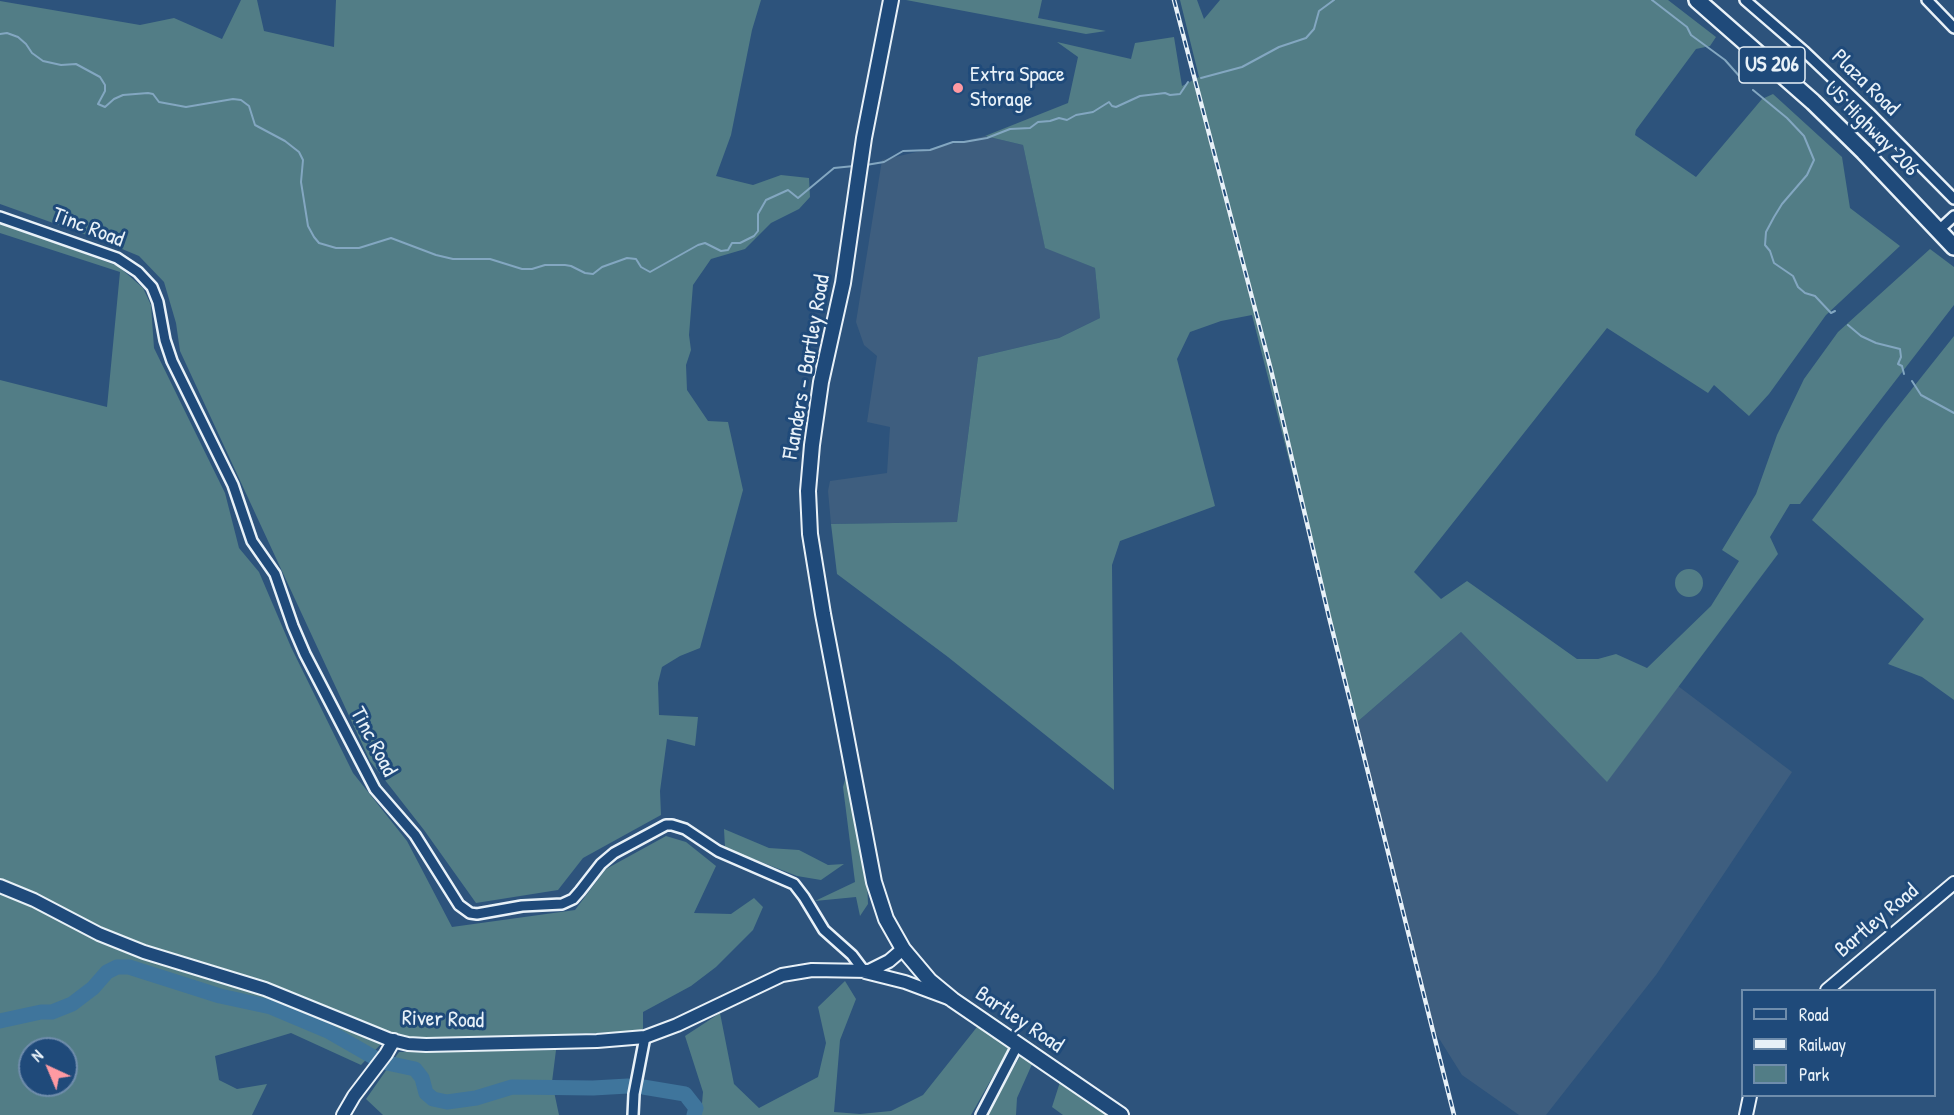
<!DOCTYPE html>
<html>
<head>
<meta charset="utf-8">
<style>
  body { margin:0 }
  #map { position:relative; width:1954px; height:1115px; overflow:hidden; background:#2d537c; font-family:"Patrick Hand",sans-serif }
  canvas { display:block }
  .legend { position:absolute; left:1741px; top:989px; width:195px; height:108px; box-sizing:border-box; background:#1f4a7a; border:2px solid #6f8dac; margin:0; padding:8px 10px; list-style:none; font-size:18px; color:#e8f1f8 }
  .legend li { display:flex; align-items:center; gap:12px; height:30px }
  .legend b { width:30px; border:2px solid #6f8dac }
  .north { position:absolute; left:18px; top:1037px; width:60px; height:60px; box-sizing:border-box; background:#1f4a7a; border:2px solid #6f8dac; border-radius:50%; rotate:316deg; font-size:16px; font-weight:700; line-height:24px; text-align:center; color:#e8f1f8 }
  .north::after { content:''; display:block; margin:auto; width:21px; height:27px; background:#ff9aa2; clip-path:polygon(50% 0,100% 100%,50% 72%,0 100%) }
</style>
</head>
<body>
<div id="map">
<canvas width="1954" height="1115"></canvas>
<ul class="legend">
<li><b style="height:8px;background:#1f4a7a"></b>Road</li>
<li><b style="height:8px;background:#e8f1f8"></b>Railway</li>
<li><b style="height:16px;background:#527d86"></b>Park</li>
</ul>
<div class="north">N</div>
</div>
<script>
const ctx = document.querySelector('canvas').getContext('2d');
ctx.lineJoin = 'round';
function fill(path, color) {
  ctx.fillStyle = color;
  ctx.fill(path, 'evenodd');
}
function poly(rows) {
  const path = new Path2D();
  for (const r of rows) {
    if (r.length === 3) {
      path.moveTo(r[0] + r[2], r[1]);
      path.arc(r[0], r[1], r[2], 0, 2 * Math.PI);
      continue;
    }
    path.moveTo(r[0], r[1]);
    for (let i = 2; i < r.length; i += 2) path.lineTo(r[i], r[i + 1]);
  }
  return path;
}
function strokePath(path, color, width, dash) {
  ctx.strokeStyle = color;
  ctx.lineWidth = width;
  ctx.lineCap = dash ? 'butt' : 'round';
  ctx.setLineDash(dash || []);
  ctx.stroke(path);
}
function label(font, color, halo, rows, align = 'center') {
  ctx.font = font + ' "Patrick Hand",sans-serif';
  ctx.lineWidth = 6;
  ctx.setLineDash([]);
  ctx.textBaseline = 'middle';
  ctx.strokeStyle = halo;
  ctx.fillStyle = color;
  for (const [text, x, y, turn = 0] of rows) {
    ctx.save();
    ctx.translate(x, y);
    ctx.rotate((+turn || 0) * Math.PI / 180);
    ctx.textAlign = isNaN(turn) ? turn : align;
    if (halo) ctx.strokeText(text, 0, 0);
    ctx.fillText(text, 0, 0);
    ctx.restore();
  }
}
fill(poly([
  [985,136,1023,145,1045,247,1095,268,1100,318,1059,338,978,357,957,522,831,524,828,491,830,481,887,473,890,427,867,422,877,356,864,345,856,322,882,160],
  [1461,632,1607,781,1678,686,1792,772,1656,975,1546,1115,1519,1115,1462,1075,1430,1024,1356,723]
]), '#3e5e7f');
fill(poly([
  [241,0,257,0,264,31,334,47,336,0,761,0,752,30,731,135,716,176,753,185,781,175,809,178,810,197,799,209,771,223,745,249,711,259,693,285,689,335,691,350,686,365,687,390,708,421,728,422,743,490,700,648,680,656,662,667,658,683,659,715,698,717,695,746,667,739,660,791,661,815,583,858,558,890,476,903,424,830,370,761,180,351,176,323,164,282,139,256,98,239,0,204,0,1,140,25,174,18,222,39],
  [906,0,1042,0,1038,18,1106,31,1086,34],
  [1180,0,1197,0,1204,19,1220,0,1668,0,1716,37,1710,46,1696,49,1636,130,1635,135,1696,177,1762,99,1773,94,1842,157,1850,208,1900,246,1826,315,1769,394,1749,416,1714,385,1708,393,1607,328,1414,572,1441,599,1467,581,1577,659,1598,659,1616,654,1647,668,1711,606,1739,561,1722,550,1756,494,1777,435,1804,379,1838,332,1930,249,1954,267,1954,305,1800,504,1790,504,1770,537,1778,554,1607,782,1461,632,1356,723,1252,315,1221,321,1190,332,1177,359,1215,506,1120,541,1112,565,1114,790,948,657,837,574,831,524,957,522,978,357,1059,338,1100,318,1095,268,1045,248,1023,145,985,136,1068,103,1078,57,1057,42,1131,59,1135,43,1174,37,1182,86,1199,77],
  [0,223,118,266,143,288,151,305,154,348,225,493,239,548,259,572,291,647,353,773,407,841,452,927,575,910,606,869,666,836,686,842,716,866,694,913,731,914,754,898,763,907,753,930,716,967,691,986,643,1012,643,1031,428,1040,396,1036,262,982,114,936,17,885,0,880,0,380,107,407,120,272,0,233],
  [1954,336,1954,700,1922,677,1888,664,1924,619,1812,520,1884,424],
  [1689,583,14],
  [847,773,867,879,868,904,860,916,856,897,815,901,855,882,843,787],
  [724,829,769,848,799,850,828,865,844,864,821,880,797,876,725,848],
  [0,892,46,911,93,937,128,953,259,993,382,1043,361,1065,291,1033,215,1056,219,1080,237,1089,267,1084,252,1115,0,1115],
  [30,1049,66,1049,66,1085,30,1085],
  [845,981,856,999,840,1040,834,1112,860,1114,891,1111,923,1095,977,1027,1002,1040,1010,1046,971,1115,701,1115,703,1092,685,1036,720,1013,734,1084,759,1108,818,1077,826,1043,818,1007],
  [556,1050,552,1082,559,1115,383,1115,366,1099,399,1052],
  [1022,1053,1033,1062,1017,1098,1016,1115,987,1115],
  [1060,1082,1108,1115,1063,1115,1052,1107]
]), '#527d86');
strokePath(poly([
  [1652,0,1687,27,1691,35,1725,60,1741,78],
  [0,34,7,33,18,37,26,44,32,53,43,61,61,65,76,64,100,77,105,85,105,91,98,104,105,107,114,99,123,95,148,93,153,94,159,102,186,107,233,99,241,100,249,106,255,125,285,141,299,152,303,160,301,182,308,226,314,237,319,243,336,248,359,248,391,238,436,255,453,259,490,259,522,269,532,269,545,265,565,265,571,266,585,273,593,274,602,267,627,258,636,259,641,267,650,272,698,245,705,243,721,251,728,250,732,243,740,243,754,236,758,231,758,214,766,200,788,190,798,198,834,168,854,166],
  [1201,78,1242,67,1279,47,1306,38,1314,29,1319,11,1334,0],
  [1753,90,1787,118,1804,136,1814,160,1807,175,1782,204,1774,217,1766,232,1765,245,1770,251,1774,263,1793,276,1798,287,1805,293,1815,296,1831,313,1835,311],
  [866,165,884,162,903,151,930,150,953,142,964,142,987,138,1010,129,1030,128,1038,122,1050,121,1059,118,1067,120,1076,115,1093,112,1109,102,1112,106,1116,107,1140,96,1165,93,1170,95,1180,94,1188,82],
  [1848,325,1861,336,1876,343,1900,349,1901,357,1898,364,1902,366,1904,374],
  [1912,381,1921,395,1954,413]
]), '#83a7c1', 2);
strokePath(poly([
  [0,1021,41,1012,52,1012,72,1004,93,988,107,972,117,967,129,967,220,996,271,1007,328,1031,375,1058],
  [387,1063,415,1069,422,1078,426,1093,433,1099,447,1102,476,1098,512,1087,593,1088,628,1086],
  [643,1087,685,1094,696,1108,694,1115]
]), '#3f759c', 15);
const minor = poly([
  [1745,0,1805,52,1869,113,1954,199],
  [1927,0,1954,28],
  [0,217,117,258,138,272,152,287,158,302,165,340,172,361,233,485,252,541,275,574,293,626,305,654,375,789,415,835,459,905,470,913,477,914,522,906,562,904,573,899,580,891,601,864,614,853,666,825,672,825,685,829,718,851,794,884,804,897,824,930,852,955,864,971],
  [1939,230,1954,216],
  [633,1115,634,1094,645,1037],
  [981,1115,1018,1044]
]);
const tertiary = poly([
  [0,886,34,900,99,934,144,952,265,989,388,1039,408,1044,426,1045,597,1041,645,1037,677,1025,782,975,812,970,869,971,889,961,903,949],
  [865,972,905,982,948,998],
  [1827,990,1954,883],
  [343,1115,354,1096,386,1054,394,1040],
  [1746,1115,1750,1096]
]);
const secondary = poly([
  [891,0,864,138,843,283,821,382,812,445,808,491,810,534,823,614,874,882,886,919,903,949,930,981,953,1000,1121,1115]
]);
const trunk = poly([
  [1697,0,1813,102,1864,152,1954,247]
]);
strokePath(minor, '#e8f1f8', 14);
strokePath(tertiary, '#e8f1f8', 16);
strokePath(secondary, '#e8f1f8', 18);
strokePath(trunk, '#e8f1f8', 20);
strokePath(minor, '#1f4a7a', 9);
strokePath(tertiary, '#1f4a7a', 12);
strokePath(secondary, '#1f4a7a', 14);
strokePath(trunk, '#1f4a7a', 15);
const rail = poly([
  [1174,0,1271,370,1329,617,1454,1115]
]);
strokePath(rail, '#e8f1f8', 4.5);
strokePath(rail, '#1f4a7a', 2, [7]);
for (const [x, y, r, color] of [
  [958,88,6,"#ff9aa2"]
]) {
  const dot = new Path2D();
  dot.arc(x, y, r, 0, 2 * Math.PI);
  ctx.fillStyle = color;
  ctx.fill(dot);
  strokePath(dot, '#1f4a7a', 2);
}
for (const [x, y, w] of [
  [1772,65,66]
]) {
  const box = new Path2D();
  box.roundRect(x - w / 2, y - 18, w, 36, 4.5);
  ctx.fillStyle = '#1f4a7a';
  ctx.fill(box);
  strokePath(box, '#e8f1f8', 1.5);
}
label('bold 21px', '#e8f1f8', null, [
  ["US 206",1772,65]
]);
label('22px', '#e8f1f8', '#1f4a7a', [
  ["Extra Space",970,75],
  ["Storage",970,100]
], 'left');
label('22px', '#e8f1f8', '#1f4a7a', [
  ["Plaza Road",1865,83,44],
  ["US Highway 206",1871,129,45],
  ["Tinc Road",88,228,21],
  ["Flanders - Bartley Road",807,367,-80],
  ["Tinc Road",373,742,62],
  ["Bartley Road",1877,921,-40],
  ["River Road",443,1020,2],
  ["Bartley Road",1019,1020,34]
]);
</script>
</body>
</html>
